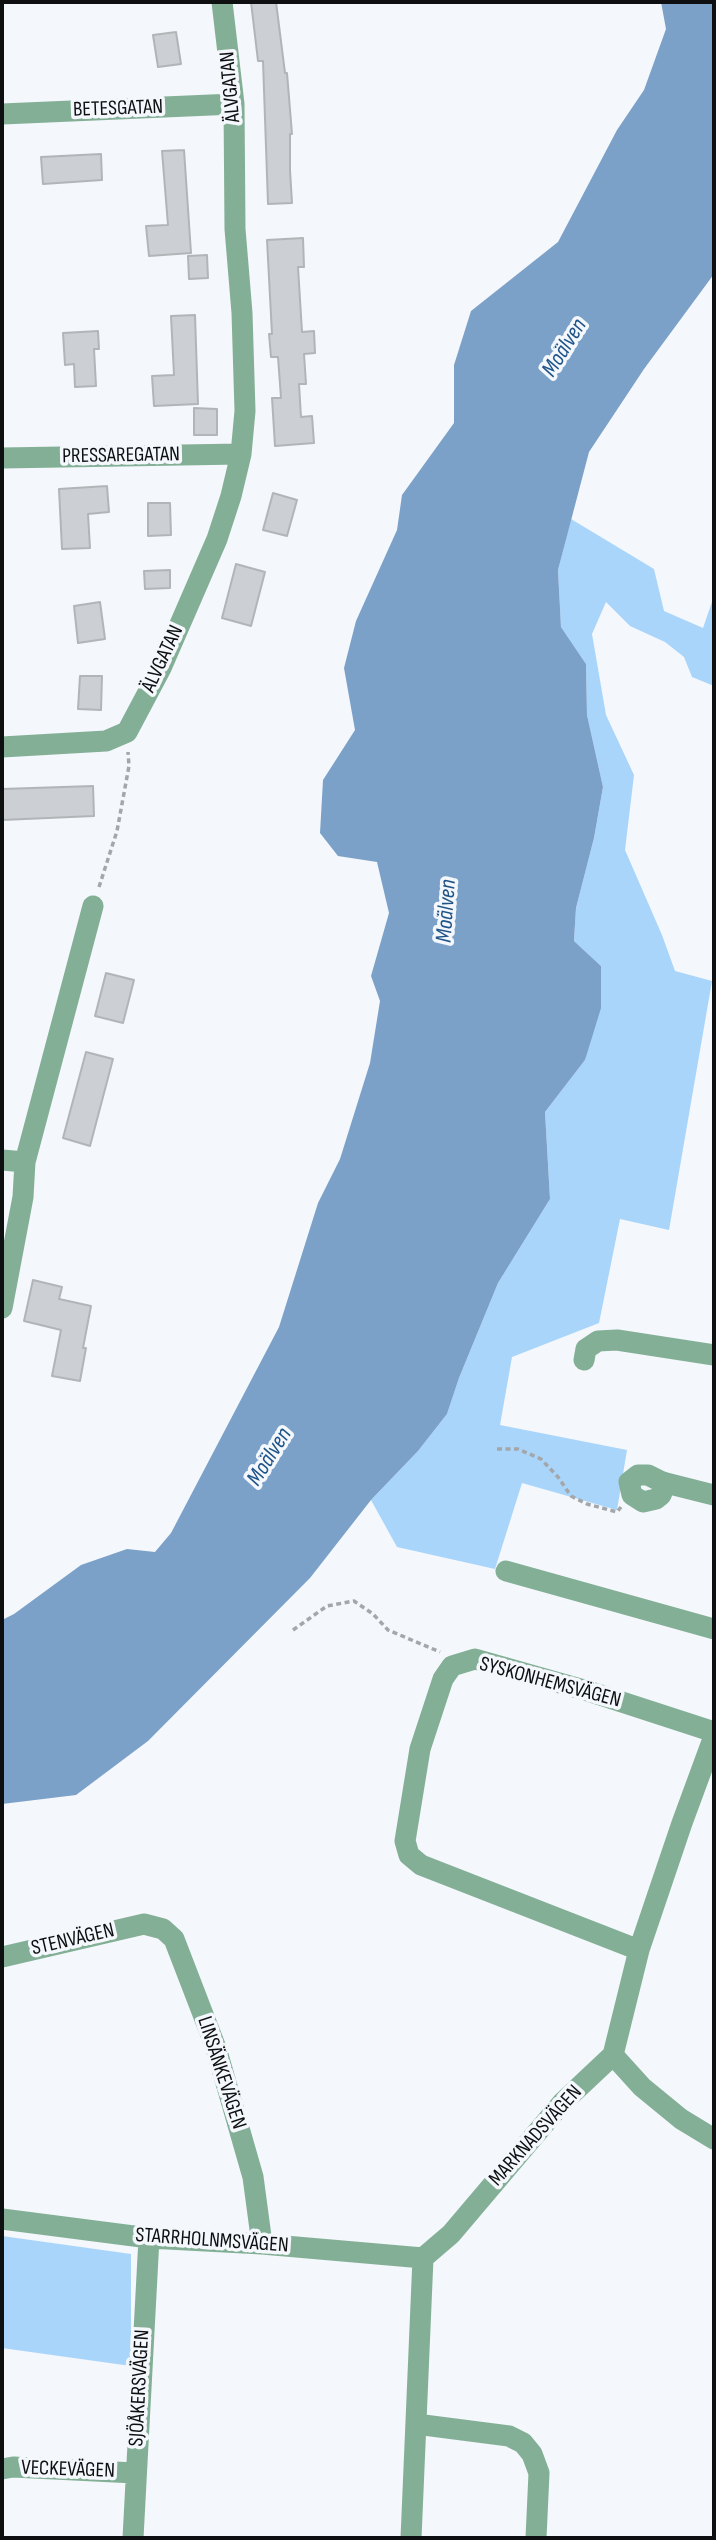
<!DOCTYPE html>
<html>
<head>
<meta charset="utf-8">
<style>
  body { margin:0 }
  #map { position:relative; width:716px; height:2540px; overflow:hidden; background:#f4f7fb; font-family:"Sofia Sans Condensed",sans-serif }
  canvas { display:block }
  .frame { position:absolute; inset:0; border:4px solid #0d0f10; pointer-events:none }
</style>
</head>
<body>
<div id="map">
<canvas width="716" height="2540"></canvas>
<div class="frame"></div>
</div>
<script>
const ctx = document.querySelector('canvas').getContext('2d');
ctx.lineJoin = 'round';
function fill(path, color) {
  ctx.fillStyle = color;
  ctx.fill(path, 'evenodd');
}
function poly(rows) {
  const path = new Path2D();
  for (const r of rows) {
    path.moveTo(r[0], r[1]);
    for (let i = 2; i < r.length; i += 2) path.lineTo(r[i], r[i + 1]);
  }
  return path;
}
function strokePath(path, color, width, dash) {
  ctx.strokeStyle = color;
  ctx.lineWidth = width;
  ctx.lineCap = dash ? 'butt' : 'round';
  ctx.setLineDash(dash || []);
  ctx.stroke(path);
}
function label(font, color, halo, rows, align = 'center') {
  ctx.font = font + ' "Sofia Sans Condensed",sans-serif';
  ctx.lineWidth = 7;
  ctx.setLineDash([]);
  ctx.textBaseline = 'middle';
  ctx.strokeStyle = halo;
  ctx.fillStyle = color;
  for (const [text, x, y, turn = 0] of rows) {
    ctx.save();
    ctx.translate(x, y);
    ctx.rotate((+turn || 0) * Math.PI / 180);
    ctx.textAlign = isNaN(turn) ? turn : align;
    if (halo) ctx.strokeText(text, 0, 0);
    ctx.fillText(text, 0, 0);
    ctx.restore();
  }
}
fill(poly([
  [571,519,654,569,664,611,703,628,714,596,714,686,692,677,684,657,665,642,630,626,606,602,592,634,606,715,634,775,625,850,662,935,675,971,712,981,669,1230,620,1219,599,1323,512,1357,500,1425,627,1450,617,1510,522,1483,495,1569,397,1547,371,1500,418,1451,447,1414,459,1378,498,1283,550,1199,545,1112,585,1060,601,966,574,941,576,908,594,838,603,787,587,715,586,664,561,627,558,570],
  [2,2236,131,2254,131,2366,2,2348]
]), '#a9d5fb');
fill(poly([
  [661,2,714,2,714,274,644,369,589,452,558,570,561,627,586,664,587,715,603,787,594,838,576,908,574,941,601,966,601,1008,585,1060,545,1112,550,1199,498,1283,459,1378,447,1414,418,1451,371,1500,310,1578,148,1741,76,1795,2,1804,2,1620,14,1614,81,1565,127,1549,155,1552,171,1533,279,1327,318,1203,340,1159,370,1063,380,1001,371,976,389,913,377,862,338,856,320,833,323,780,355,730,344,668,356,621,397,530,402,495,454,423,454,365,471,311,558,242,617,130,644,90,666,29]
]), '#7ba1c9');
const building = poly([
  [251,2,276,2,285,73,287,73,292,134,290,134,290,170,292,203,268,204,263,61,258,61,251,2],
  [176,32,181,64,158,67,153,35,176,32],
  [184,150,191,253,149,256,146,226,168,225,162,151,184,150],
  [101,154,102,180,43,184,41,157,101,154],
  [303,238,304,267,298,267,302,332,314,331,315,353,304,354,306,384,299,384,301,417,312,416,314,443,275,446,272,398,281,398,278,357,271,357,269,334,272,334,267,240,303,238],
  [207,255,208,278,189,279,188,256,207,255],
  [195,315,198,404,154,406,152,376,174,375,171,316,195,315],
  [98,331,99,349,94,349,96,386,75,387,74,364,65,365,63,333,98,331],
  [194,408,217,409,217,435,194,435,194,408],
  [107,486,109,512,88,514,90,548,62,549,59,489,107,486],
  [273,493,297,500,287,536,263,530,273,493],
  [148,503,170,503,171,535,148,536,148,503],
  [236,564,265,572,251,626,222,618,236,564],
  [170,570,170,588,145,589,144,571,170,570],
  [100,602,105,639,78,643,74,606,100,602],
  [80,676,102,676,101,710,78,709,80,676],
  [93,786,94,816,2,820,2,789,93,786],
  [106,973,134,980,123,1023,95,1016,106,973],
  [86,1052,113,1059,90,1146,63,1138,86,1052],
  [33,1280,62,1287,59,1299,91,1306,83,1348,86,1348,80,1381,52,1376,61,1330,24,1321,33,1280]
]);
fill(building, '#cccfd3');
strokePath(building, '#b2b5b8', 2);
strokePath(poly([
  [99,887,117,831,129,766,128,752],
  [497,1449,518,1449,541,1459,558,1477,571,1496,587,1504,617,1512,621,1507],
  [293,1630,327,1606,354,1601,373,1614,388,1630,440,1652]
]), '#a4a7aa', 3.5, [5, 3.5]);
strokePath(poly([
  [2,114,234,104],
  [2,458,241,454],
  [2,747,106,741,127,732,161,668,217,539,231,496,241,454,245,411,242,313,235,229,234,104,222,2],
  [2,1160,25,1162],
  [2,1308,23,1197,25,1162,93,906],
  [584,1360,586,1349,598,1341,617,1340,714,1355],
  [666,1483,661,1495,656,1499,643,1502,632,1495,629,1482,638,1475,648,1475,660,1481,666,1483,714,1495],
  [506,1571,714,1629],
  [639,1950,421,1865,409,1855,405,1841,420,1749,443,1679,452,1666,475,1659,588,1691,714,1732],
  [2,1957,144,1924,163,1929,174,1939,216,2048,253,2177,262,2244],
  [613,2055,642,2087,681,2119,714,2139],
  [2,2219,149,2238,262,2244,423,2258],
  [416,2424,509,2436,523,2443,532,2454,539,2473,536,2538],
  [2,2469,13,2467,135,2473],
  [133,2538,149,2238],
  [411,2538,423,2258,451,2234,562,2103,613,2055,639,1950,682,1823,714,1736]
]), '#83af96', 21);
label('21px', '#0d0f10', '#f4f7fb', [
  ["ÄLVGATAN",231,87,-95],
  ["BETESGATAN",118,109,-2],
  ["PRESSAREGATAN",121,456,-1],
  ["ÄLVGATAN",163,659,-65],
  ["SYSKONHEMSVÄGEN",550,1683,15],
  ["STENVÄGEN",73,1940,-13],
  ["LINSÄNKEVÄGEN",221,2073,72],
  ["MARKNADSVÄGEN",536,2136,-48],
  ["STARRHOLNMSVÄGEN",212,2241,4],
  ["SJÖÅKERSVÄGEN",140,2388,-87],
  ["VECKEVÄGEN",68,2470,2]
]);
label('italic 23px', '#1e5488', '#f4f7fb', [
  ["Moälven",565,348,-58],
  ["Moälven",447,911,-86],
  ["Moälven",270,1457,-58]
]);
</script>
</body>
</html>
